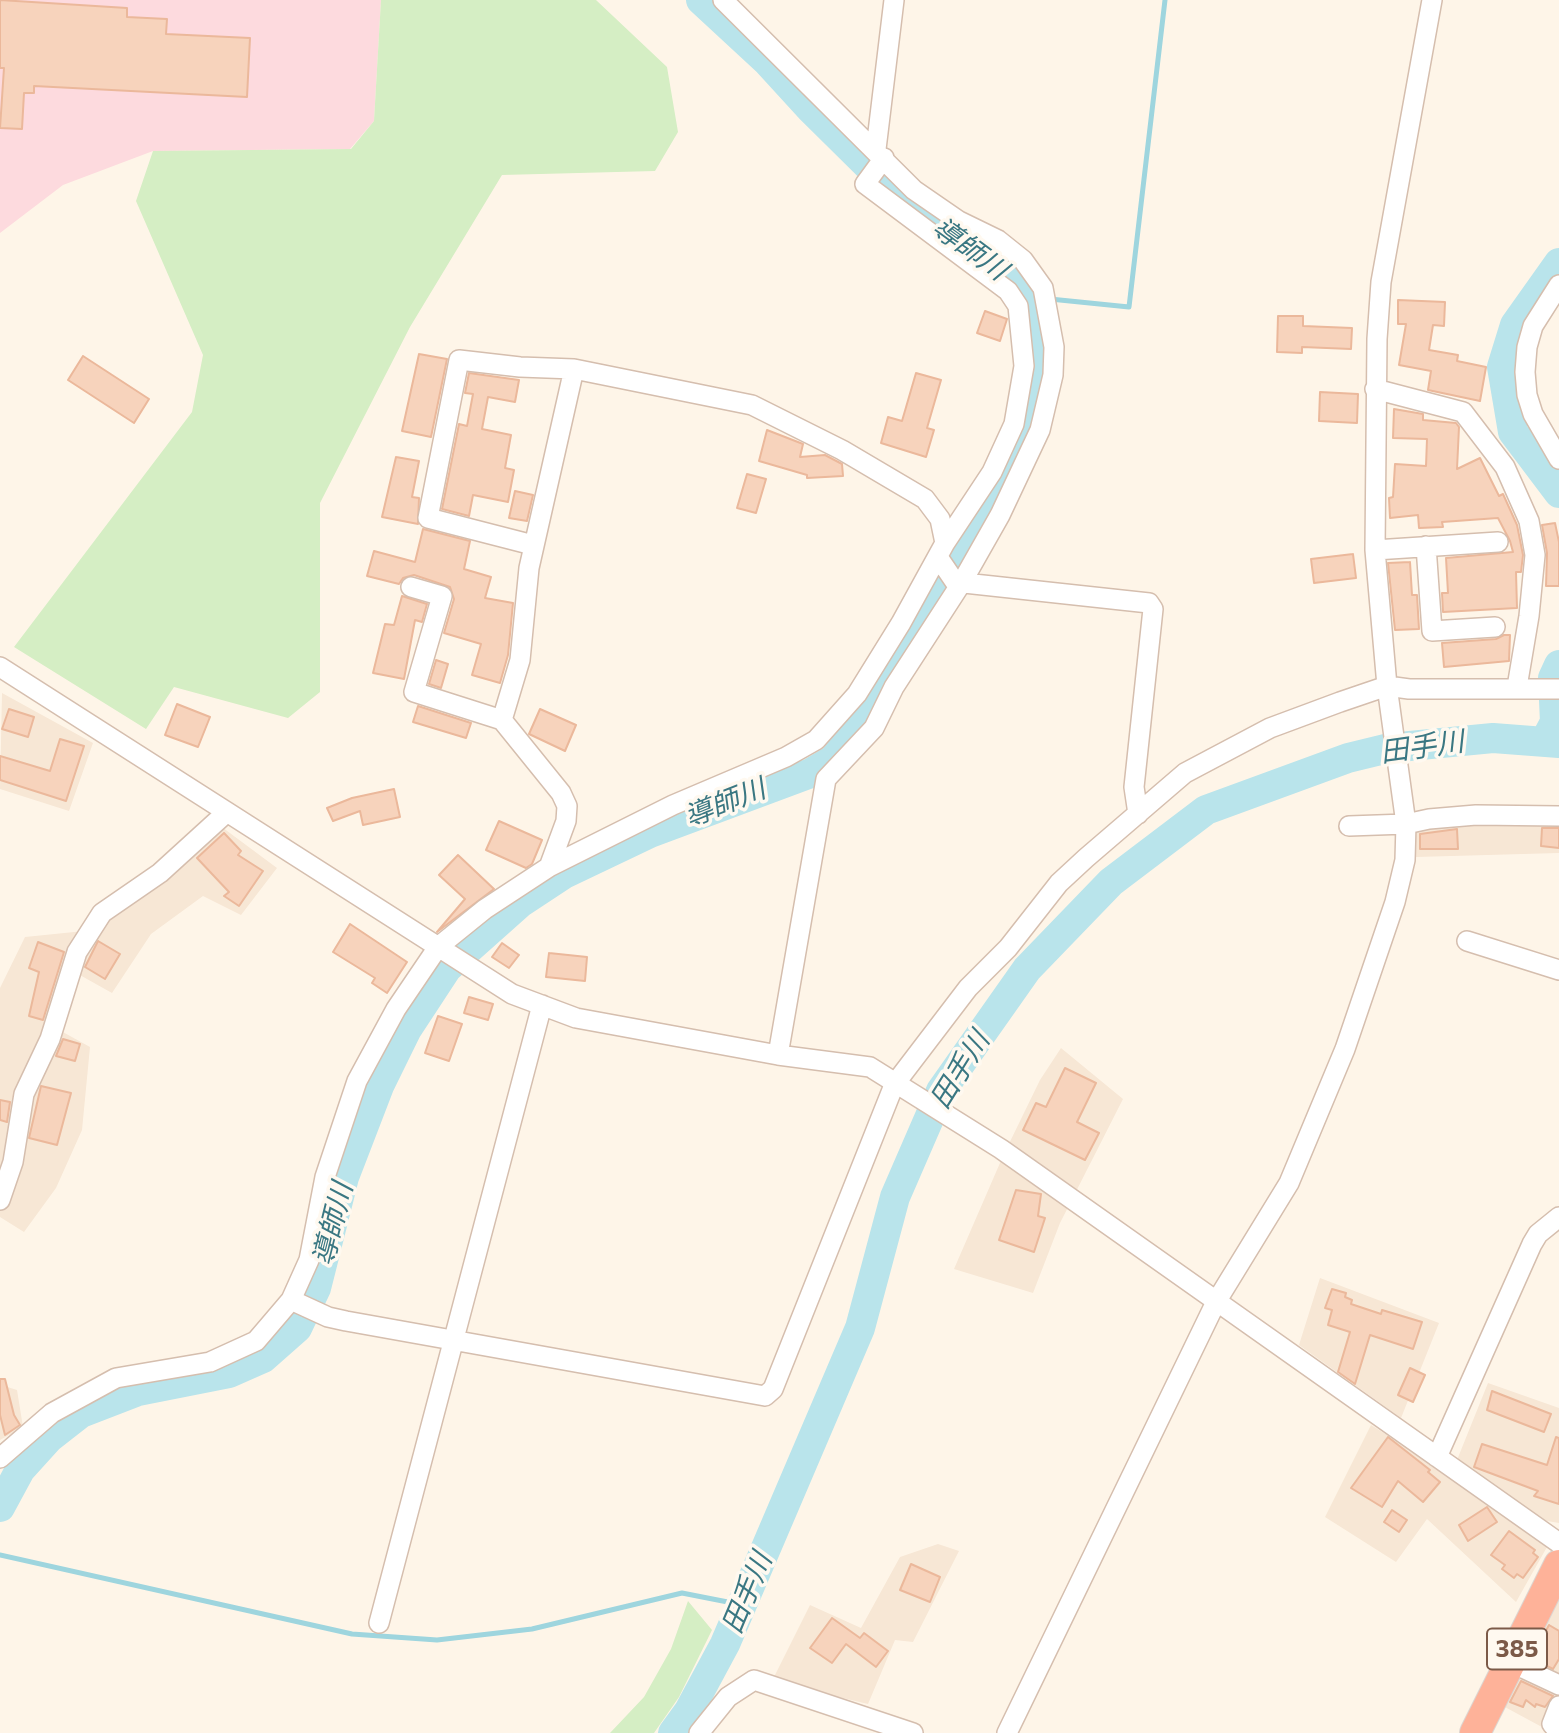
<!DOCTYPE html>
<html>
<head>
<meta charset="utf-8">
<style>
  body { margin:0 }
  canvas { display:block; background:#fef5e8 }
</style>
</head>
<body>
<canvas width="1559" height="1733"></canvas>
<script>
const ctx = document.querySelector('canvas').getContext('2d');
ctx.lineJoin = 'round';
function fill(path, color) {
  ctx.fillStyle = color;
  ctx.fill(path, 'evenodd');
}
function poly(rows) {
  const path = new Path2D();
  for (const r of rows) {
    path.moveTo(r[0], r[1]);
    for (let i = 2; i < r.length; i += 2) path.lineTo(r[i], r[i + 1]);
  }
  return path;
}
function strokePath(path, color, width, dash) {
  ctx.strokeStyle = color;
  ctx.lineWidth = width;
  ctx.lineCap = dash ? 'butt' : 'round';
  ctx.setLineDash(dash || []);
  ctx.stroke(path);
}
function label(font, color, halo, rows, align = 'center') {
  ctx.font = font + ' Commissioner,"Noto Sans JP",sans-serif';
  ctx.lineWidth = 7;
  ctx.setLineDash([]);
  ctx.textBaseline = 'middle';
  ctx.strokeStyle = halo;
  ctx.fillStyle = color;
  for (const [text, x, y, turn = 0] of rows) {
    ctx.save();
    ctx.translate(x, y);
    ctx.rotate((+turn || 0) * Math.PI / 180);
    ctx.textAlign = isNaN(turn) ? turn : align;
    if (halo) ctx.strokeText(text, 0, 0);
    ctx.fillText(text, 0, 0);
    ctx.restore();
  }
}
fill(poly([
  [2,693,93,743,69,811,0,789],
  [1559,810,1559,853,1416,857,1415,816],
  [211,819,277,868,241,915,203,896,151,934,112,993,78,974,61,1031,90,1047,82,1130,56,1188,24,1232,0,1217,0,988,25,937,84,931,104,906],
  [1061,1048,1123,1099,1060,1223,1033,1293,954,1269,1003,1156,1040,1080],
  [1320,1278,1439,1323,1401,1418,1299,1345],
  [0,1382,1,1385,17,1390,23,1427,0,1440],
  [1488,1383,1559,1408,1559,1523,1535,1519,1457,1460],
  [1371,1425,1451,1475,1547,1547,1516,1602,1427,1519,1396,1562,1325,1517],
  [938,1544,959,1551,913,1642,895,1640,868,1704,772,1681,810,1605,861,1628,900,1557],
  [1559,1591,1559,1733,1553,1733,1503,1706]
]), '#f7e7d5');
fill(poly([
  [0,0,381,0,374,121,350,149,153,151,63,185,0,233]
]), '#fddade');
fill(poly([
  [381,0,596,0,667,67,678,132,655,171,502,175,410,327,320,503,320,692,288,718,174,687,146,729,14,647,192,412,203,355,136,201,153,151,351,149,374,121],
  [688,1601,712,1630,679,1697,654,1733,610,1733,644,1697,671,1649]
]), '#d5eec4');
strokePath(poly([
  [1050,299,1129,307,1165,0],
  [0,1555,352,1634,437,1640,532,1629,682,1593,743,1605]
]), '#9ed5de', 5);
strokePath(poly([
  [1559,263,1515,325,1502,367,1513,432,1559,493],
  [1545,741,1555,722,1553,678,1559,665],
  [0,1507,20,1470,49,1438,81,1413,138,1391,229,1373,263,1358,297,1328,316,1288,344,1177,379,1086,407,1029,447,968,520,903,564,874,650,833,811,773,833,760,864,721,1015,459,1033,420,1044,360,1030,297,1001,267,941,231,897,194,811,109,768,62,701,0],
  [673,1733,689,1711,725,1644,860,1328,895,1197,941,1091,1027,969,1111,882,1206,810,1348,758,1389,748,1493,738,1559,743]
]), '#b9e4eb', 30);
const building = poly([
  [0,0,127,8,127,17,167,19,166,34,250,38,247,97,34,86,34,93,24,93,22,129,0,128,4,68,0,68,0,0],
  [1398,300,1445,302,1444,326,1433,325,1429,350,1458,355,1457,361,1486,367,1480,401,1428,390,1431,371,1399,365,1406,324,1398,324,1398,300],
  [985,311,1007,319,1000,341,977,333,985,311],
  [1278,316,1303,316,1303,326,1352,328,1351,349,1302,347,1302,353,1277,352,1278,316],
  [419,354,447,359,431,437,402,431,419,354],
  [83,356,149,399,134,423,68,380,83,356],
  [469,373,519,380,515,402,488,397,482,429,511,435,505,468,514,470,508,502,473,495,469,516,442,509,459,424,467,426,473,394,465,393,469,373],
  [916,373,941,380,927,428,934,430,926,457,881,443,888,417,902,421,916,373],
  [1320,392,1358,394,1357,423,1319,421,1320,392],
  [1394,409,1423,414,1423,420,1456,423,1459,427,1457,469,1480,458,1499,496,1503,494,1517,525,1523,555,1521,572,1516,572,1517,608,1443,612,1442,593,1448,593,1446,558,1513,552,1510,541,1498,518,1442,522,1443,527,1419,528,1418,515,1390,518,1389,498,1393,497,1395,464,1426,466,1427,439,1393,438,1394,409],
  [767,430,803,444,800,457,825,455,842,464,843,476,807,478,807,475,759,461,767,430],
  [396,457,419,461,412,497,419,498,418,524,382,517,396,457],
  [747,474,766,479,756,513,737,508,747,474],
  [515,491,533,495,527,521,509,518,515,491],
  [1555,523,1559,542,1559,586,1546,586,1547,553,1542,525,1555,523],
  [423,529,470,541,464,569,491,577,485,598,513,603,508,655,500,683,472,675,481,644,444,633,454,599,450,587,414,575,403,578,399,584,367,576,374,551,415,562,423,529],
  [1353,554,1356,578,1314,583,1311,559,1353,554],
  [1410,562,1412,595,1417,595,1419,629,1395,630,1388,563,1410,562],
  [402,596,427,604,422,622,415,620,404,679,373,673,385,624,394,625,402,596],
  [1504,635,1510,635,1509,661,1444,667,1442,643,1496,639,1504,635],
  [436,660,448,664,441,688,429,684,436,660],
  [177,704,210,717,198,747,165,735,177,704],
  [418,706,471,723,466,738,413,722,418,706],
  [9,709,34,717,28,737,2,729,9,709],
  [540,709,576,725,565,751,529,734,540,709],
  [60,739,84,746,66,801,0,780,0,756,50,771,60,739],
  [394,789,400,817,363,825,360,811,333,821,327,808,352,798,394,789],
  [499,821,542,840,532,864,526,868,486,850,499,821],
  [1542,828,1559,828,1559,848,1541,846,1542,828],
  [1457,829,1458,849,1420,849,1420,834,1457,829],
  [224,833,241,851,238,855,263,871,239,906,224,896,229,892,197,858,224,833],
  [458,855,494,889,437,932,465,899,439,875,458,855],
  [350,924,407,962,387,993,372,983,375,978,333,952,350,924],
  [98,941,120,954,105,979,85,967,98,941],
  [38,942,64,952,43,1020,29,1016,39,972,29,968,38,942],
  [502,943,519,955,509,968,492,957,502,943],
  [549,953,587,957,585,981,546,977,549,953],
  [469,997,493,1004,488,1020,464,1013,469,997],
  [438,1016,462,1024,449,1061,425,1053,438,1016],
  [63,1039,80,1044,75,1061,56,1056,63,1039],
  [1065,1068,1096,1083,1077,1122,1099,1133,1085,1160,1023,1130,1036,1103,1046,1107,1065,1068],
  [41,1086,71,1093,57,1145,29,1138,41,1086],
  [0,1100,10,1102,7,1122,0,1120,0,1100],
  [1016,1190,1041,1194,1038,1216,1045,1218,1034,1252,999,1240,1016,1190],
  [1332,1289,1346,1293,1345,1297,1352,1300,1351,1304,1381,1314,1382,1310,1422,1322,1413,1349,1370,1335,1355,1384,1338,1372,1350,1332,1328,1325,1332,1310,1325,1308,1332,1289],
  [1410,1368,1425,1375,1413,1402,1398,1395,1410,1368],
  [0,1379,5,1379,14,1415,20,1425,5,1435,0,1415,0,1379],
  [1492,1391,1551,1414,1544,1432,1487,1410,1492,1391],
  [1388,1437,1430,1470,1428,1472,1440,1482,1423,1502,1398,1481,1382,1507,1351,1488,1388,1437],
  [1556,1437,1559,1438,1559,1504,1534,1496,1538,1491,1474,1467,1482,1444,1547,1465,1556,1437],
  [1487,1507,1497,1522,1468,1541,1459,1525,1487,1507],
  [1392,1510,1407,1520,1399,1532,1384,1522,1392,1510],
  [1509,1531,1535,1550,1533,1553,1538,1557,1523,1578,1517,1574,1514,1578,1502,1569,1505,1565,1491,1555,1509,1531],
  [911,1564,940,1577,930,1602,900,1590,911,1564],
  [832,1618,860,1638,864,1633,888,1651,876,1667,846,1644,832,1663,810,1648,832,1618],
  [1549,1625,1559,1631,1559,1659,1553,1669,1541,1663,1547,1652,1537,1647,1549,1625],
  [1521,1681,1553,1696,1545,1707,1536,1704,1535,1707,1526,1700,1523,1707,1510,1702,1521,1681]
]);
fill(building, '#f7d3bc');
strokePath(building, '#ebb89b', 2);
const minor = poly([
  [723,0,914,190,959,221,998,240,1023,260,1043,288,1054,347,1053,375,1040,430,1000,515,962,582,894,687,874,728,826,779,778,1055],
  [876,149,894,0],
  [1559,285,1533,326,1527,347,1525,372,1527,395,1533,414,1559,459],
  [1375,389,1463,412,1505,467,1529,521,1535,555,1529,616,1517,687],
  [533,545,428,518,459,360,520,367,574,369,752,405,842,450,925,499,940,519,945,543],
  [1426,546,1432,631,1495,627],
  [1375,550,1498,542],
  [938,557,955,582,1149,603,1153,609,1134,787,1138,814],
  [411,587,442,596,414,692,502,720],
  [0,667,512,994,576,1018,778,1055,870,1067,1001,1149,1559,1543],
  [1349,826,1406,824,1429,819,1476,815,1559,816],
  [549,867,566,821,567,806,561,793,502,720,520,660,529,568,574,369],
  [1467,941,1559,970],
  [0,1200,13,1162,24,1094,50,1039,77,952,102,913,160,873,227,812],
  [291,1300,328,1317,346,1321,765,1396,773,1389,894,1085,968,988,1008,948,1059,883,1086,858,1185,773,1270,728,1340,702,1387,686,1409,689,1559,689],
  [1437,1457,1532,1244,1538,1234,1559,1217],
  [0,1458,52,1413,116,1378,210,1362,256,1341,268,1327,291,1300,309,1260,325,1177,357,1081,396,1009,438,947,485,909,549,867,673,805,786,757,816,740,857,694,901,623,945,543,992,472,1014,424,1024,366,1018,306,1008,291,865,184,884,158],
  [379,1623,542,1005],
  [1510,1662,1559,1685],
  [1559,1706,1552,1724,1559,1732],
  [699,1733,728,1697,754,1680,913,1733],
  [1007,1733,1216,1302,1289,1183,1345,1049,1395,902,1405,860,1406,824,1387,686,1375,550,1377,339,1381,282,1432,0]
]);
const highway = poly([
  [1475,1733,1559,1565]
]);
strokePath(minor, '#d5beae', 22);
strokePath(highway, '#ddd4cf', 32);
strokePath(minor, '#fff', 19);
strokePath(highway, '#feb299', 30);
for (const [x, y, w] of [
  [1517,1649,60]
]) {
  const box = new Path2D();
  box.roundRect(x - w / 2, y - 20.5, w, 41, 5);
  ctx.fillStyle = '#fff9f0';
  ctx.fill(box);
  strokePath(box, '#7c5a48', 2);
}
label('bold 24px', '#7c5a48', null, [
  ["385",1517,1649]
]);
label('italic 28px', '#3a7782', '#fff9f0', [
  ["導師川",970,249,36],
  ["田手川",1422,747,-8],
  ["導師川",725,803,-22],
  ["田手川",960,1070,-58],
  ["導師川",333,1224,-76],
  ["田手川",747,1593,-67]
]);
</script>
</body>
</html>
